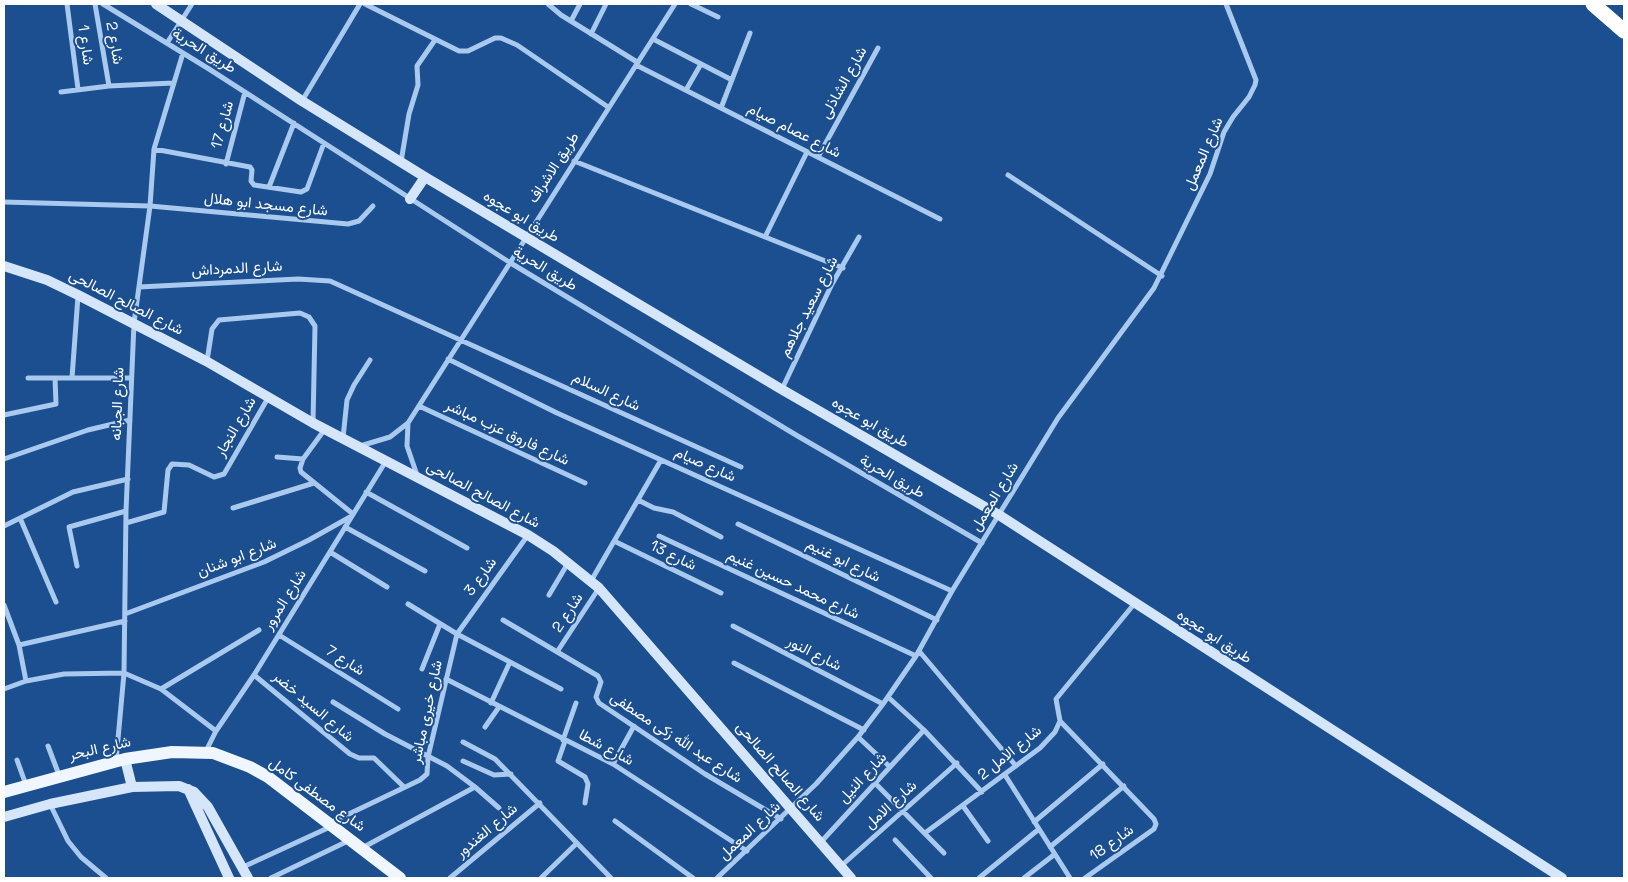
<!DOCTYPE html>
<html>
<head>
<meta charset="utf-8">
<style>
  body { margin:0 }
  #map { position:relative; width:1628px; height:882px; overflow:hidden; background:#1b4f8f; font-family:"Space Grotesk",sans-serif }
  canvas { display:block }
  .frame { position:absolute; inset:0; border:5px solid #fff; pointer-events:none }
</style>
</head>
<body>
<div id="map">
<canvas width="1628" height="882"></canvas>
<div class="frame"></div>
</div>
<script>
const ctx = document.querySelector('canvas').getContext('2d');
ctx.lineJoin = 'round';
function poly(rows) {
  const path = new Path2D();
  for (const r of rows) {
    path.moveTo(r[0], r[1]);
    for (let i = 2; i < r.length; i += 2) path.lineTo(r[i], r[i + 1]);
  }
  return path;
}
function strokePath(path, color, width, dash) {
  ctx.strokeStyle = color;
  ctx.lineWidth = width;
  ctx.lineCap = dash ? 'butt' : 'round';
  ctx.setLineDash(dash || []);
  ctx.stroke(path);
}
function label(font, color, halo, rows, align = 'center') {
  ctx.font = font + ' "Space Grotesk",Vazirmatn,sans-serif';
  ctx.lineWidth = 4;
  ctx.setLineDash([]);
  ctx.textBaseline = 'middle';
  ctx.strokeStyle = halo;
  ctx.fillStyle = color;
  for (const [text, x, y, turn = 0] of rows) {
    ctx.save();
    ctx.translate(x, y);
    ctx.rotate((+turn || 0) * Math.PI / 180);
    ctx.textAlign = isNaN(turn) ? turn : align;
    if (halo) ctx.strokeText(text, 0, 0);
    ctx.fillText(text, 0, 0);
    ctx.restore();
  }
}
strokePath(poly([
  [67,4,78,89],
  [95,4,109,86],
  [103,4,209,69,509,262,796,435,982,543],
  [365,4,459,51,468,51,495,38,501,38,517,45,608,107],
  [548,4,561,15,637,62],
  [691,4,718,17],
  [571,21,580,4],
  [591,34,606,4],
  [653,39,732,80],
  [167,43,192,4],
  [636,65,940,219],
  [686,90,701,64],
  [61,92,109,86,173,83],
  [302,101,360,4],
  [721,108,750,33],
  [154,149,250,167,252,170,251,181,254,185,301,192,307,189,324,143],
  [818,157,878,48],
  [574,161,843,268],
  [401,162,409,114,418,85,417,66,435,40],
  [226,164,245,92],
  [1008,175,1162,276],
  [269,187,294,123],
  [4,202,150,206,348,224,359,221,373,206],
  [765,237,807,152],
  [139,287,298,279,330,281,741,467],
  [448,359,557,413,952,591],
  [207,361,212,329,219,320,300,313,309,317,315,326,313,423],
  [28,378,131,378],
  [72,378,78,296],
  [782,389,832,284,859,237],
  [419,406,585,483],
  [4,415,56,404,55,378],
  [408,423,407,446,417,475],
  [325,429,303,459,300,468,301,472,353,514],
  [343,438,347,400,354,385,370,360],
  [360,446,390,437,408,423,675,4],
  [277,457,303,459],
  [4,459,88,430,130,420],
  [366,492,467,548],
  [638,500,654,508,673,512,721,537],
  [233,508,314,483],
  [20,518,56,602],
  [126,523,164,512,168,470,172,464,189,465,214,477,224,474,268,398],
  [738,524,937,620],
  [4,526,73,492,128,479],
  [345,527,425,571],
  [659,536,916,656],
  [614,541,721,593],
  [330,552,387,587],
  [77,566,69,527,126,511],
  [591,581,661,460],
  [549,595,568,563],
  [408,604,457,634,561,689],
  [4,605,19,645,26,681],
  [125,614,264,562,309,540,350,517],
  [503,620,598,676,601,682,596,697,599,703,705,774,781,819],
  [733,626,883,704],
  [279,635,398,709],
  [19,645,125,621],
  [919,651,1016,766],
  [557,652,599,588],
  [734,663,864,730],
  [422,669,440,624],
  [254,675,350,754,359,758,374,758,404,787],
  [446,679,613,764,747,851],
  [4,689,26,681,64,674,124,673,161,689,216,731],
  [161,689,259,630],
  [888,697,924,730,982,792],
  [333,702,385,734,447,766,475,787,499,808],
  [491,703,510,662],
  [1060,721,1154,819,1156,824,1154,829,1085,878],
  [485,727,499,707],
  [858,737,890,767],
  [563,740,576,703],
  [565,741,558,761,585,777,588,784,585,803],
  [463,742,495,759,611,878],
  [48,746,59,775],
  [206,751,216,731,254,675,386,461],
  [17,760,26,785],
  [116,761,124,673,126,511,134,323,150,206,154,149,183,53],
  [463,761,494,775,511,774],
  [613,764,634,726],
  [1005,775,1070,878],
  [875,783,944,853],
  [50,804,68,841,81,857,106,878],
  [963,806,988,841],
  [615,821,693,878],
  [1034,822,1103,764],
  [330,823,420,780,427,774,428,757,457,634,528,535],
  [925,833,1040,748,1055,732,1060,721,1056,699,1135,603],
  [895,840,931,878],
  [821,842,924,730],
  [1050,847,1124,786],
  [362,848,475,787],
  [841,866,957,763],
  [243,867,330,827],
  [271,878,348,841],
  [450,878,540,803],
  [541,878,577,843],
  [717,878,816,784,858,737,883,704,916,656,952,591,1058,418,1154,288,1210,174,1224,132,1233,117,1249,97,1255,85,1256,80,1226,4],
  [979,878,1039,829],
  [1024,878,1055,854]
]), '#a9c9ee', 5);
strokePath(poly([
  [156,4,302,101,425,177,781,389,999,515,1562,878],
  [410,199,425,177],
  [4,266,47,280,78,295,206,361,313,423,528,535,553,551,599,588,851,878],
  [125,759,132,787],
  [188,789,229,878],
  [4,817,50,804,132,787,179,786,194,792,208,807,248,878]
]), '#d6e6fa', 10);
strokePath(poly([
  [4,792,125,759,172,752,213,753,250,767,268,777,400,878]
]), '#f0f6ff', 12);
strokePath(poly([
  [1593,4,1624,31]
]), '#fff', 15);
label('15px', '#fff', '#1b4f8f', [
  ["شارع 2",114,43,80],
  ["شارع 1",85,45,82],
  ["طريق الحرية",204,51,32],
  ["شارع الشاذلى",844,83,-61],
  ["شارع 17",223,125,-75],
  ["شارع عصام صيام",794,131,27],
  ["شارع المعمل",1204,154,-67],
  ["طريق الاشراف",554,168,-57],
  ["شارع مسجد ابو هلال",266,205,6],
  ["طريق ابو عجوه",521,217,31],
  ["شارع الدمرداش",237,269,-3],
  ["طريق الحرية",545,269,31],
  ["شارع الصالح الصالحى",126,303,27],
  ["شارع سعيد جلاهم",809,307,-63],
  ["شارع السلام",606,392,25],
  ["شارع الجبانه",118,404,-88],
  ["طريق ابو عجوه",870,423,30],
  ["شارع النجار",236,427,-60],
  ["شارع فاروق عزب مباشر",507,433,25],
  ["شارع صيام",705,465,24],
  ["طريق الحرية",892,477,30],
  ["شارع الصالح الصالحى",483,495,28],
  ["شارع المعمل",995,497,-59],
  ["شارع 13",673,556,26],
  ["شارع ابو شنان",237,558,-21],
  ["شارع ابو غنيم",843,561,26],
  ["شارع 3",481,577,-54],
  ["شارع محمد حسين غنيم",793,585,25],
  ["شارع المرور",285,600,-58],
  ["شارع 2",568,613,-57],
  ["طريق ابو عجوه",1214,637,33],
  ["شارع النور",814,654,27],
  ["شارع 7",345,661,32],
  ["شارع السيد خضر",313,707,40],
  ["شارع خيرى مباشر",427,712,-78],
  ["شارع عبد الله زكى مصطفى",676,738,33],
  ["شارع شطا",606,748,28],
  ["شارع البحر",100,749,-13],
  ["شارع الامل 2",1010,753,-39],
  ["شارع الصالح الصالحى",780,772,49],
  ["شارع النيل",863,778,-47],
  ["شارع مصطفى كامل",317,795,36],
  ["شارع الامل",891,805,-42],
  ["شارع الغندور",487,831,-40],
  ["شارع المعمل",750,831,-43],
  ["شارع 18",1112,843,-36]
]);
</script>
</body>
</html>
